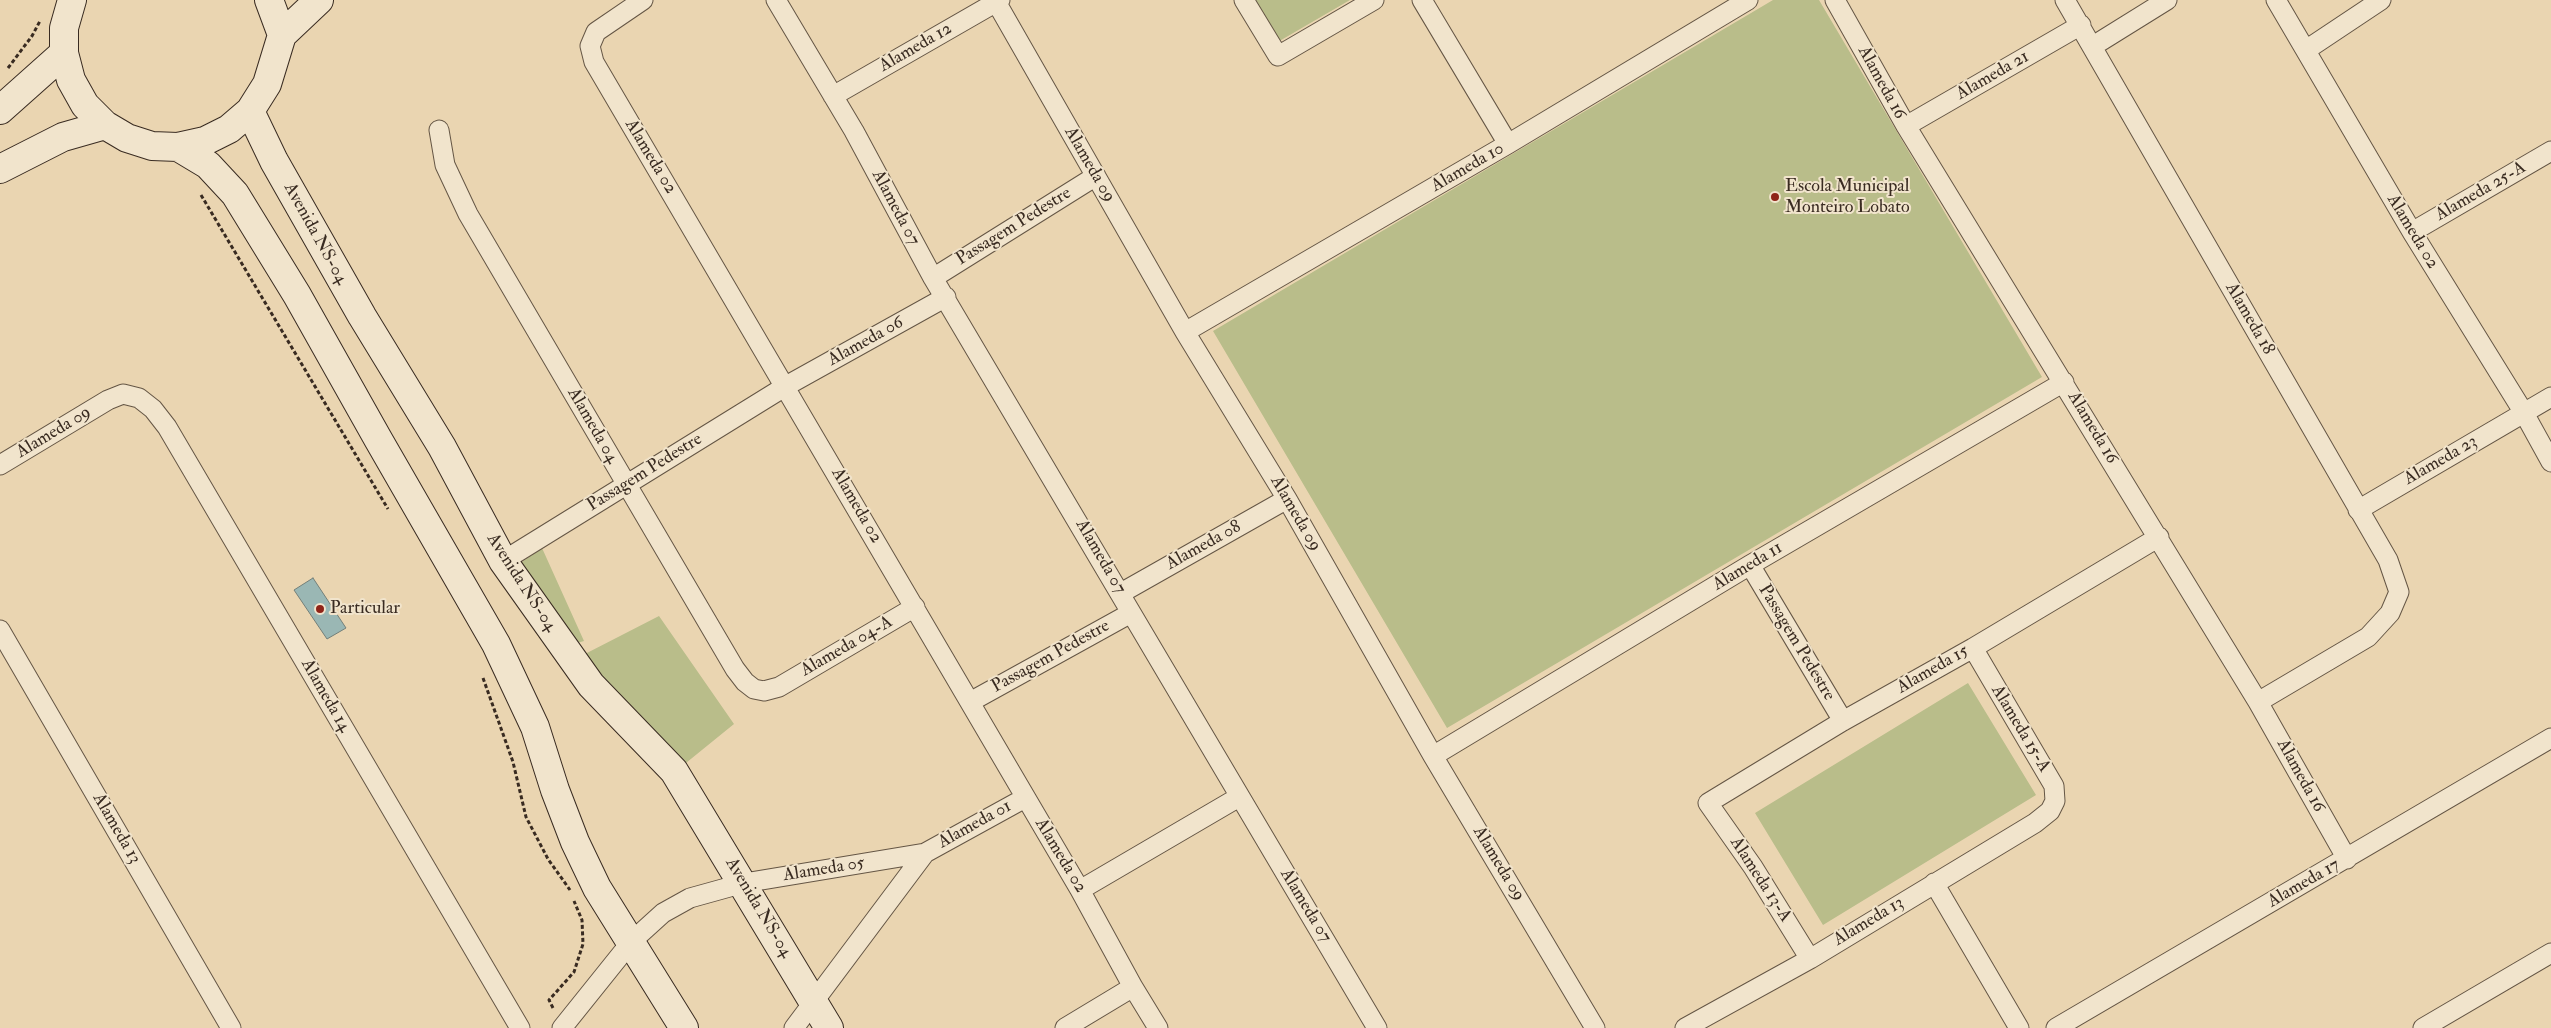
<!DOCTYPE html>
<html>
<head>
<meta charset="utf-8">
<style>
  body { margin:0 }
  canvas { display:block; background:#ead5b1 }
</style>
</head>
<body>
<canvas width="2551" height="1028"></canvas>
<script>
const ctx = document.querySelector('canvas').getContext('2d');
ctx.lineJoin = 'round';
function fill(path, color) {
  ctx.fillStyle = color;
  ctx.fill(path, 'evenodd');
}
function poly(rows) {
  const path = new Path2D();
  for (const r of rows) {
    path.moveTo(r[0], r[1]);
    for (let i = 2; i < r.length; i += 2) path.lineTo(r[i], r[i + 1]);
  }
  return path;
}
function strokePath(path, color, width, dash) {
  ctx.strokeStyle = color;
  ctx.lineWidth = width;
  ctx.lineCap = dash ? 'butt' : 'round';
  ctx.setLineDash(dash || []);
  ctx.stroke(path);
}
function label(font, color, halo, rows, align = 'center') {
  ctx.font = font + ' "IM FELL Double Pica",serif';
  ctx.lineWidth = 4;
  ctx.setLineDash([]);
  ctx.textBaseline = 'middle';
  ctx.strokeStyle = halo;
  ctx.fillStyle = color;
  for (const [text, x, y, turn = 0] of rows) {
    ctx.save();
    ctx.translate(x, y);
    ctx.rotate((+turn || 0) * Math.PI / 180);
    ctx.textAlign = isNaN(turn) ? turn : align;
    if (halo) ctx.strokeText(text, 0, 0);
    ctx.fillText(text, 0, 0);
    ctx.restore();
  }
}
fill(poly([
  [1251,0,1350,0,1276,43],
  [1773,0,1819,0,2042,377,1447,728,1213,331],
  [542,548,584,641,570,645,516,566],
  [659,616,734,724,681,767,590,676,583,655],
  [1968,683,2036,795,1823,925,1755,813]
]), '#b9bd8a');
const water = poly([
  [313,578,346,628,327,639,294,590,313,578]
]);
fill(water, '#9ab7b4');
strokePath(water, '#737f79', 1);
const street = poly([
  [643,0,596,32,590,46,594,62,1080,890,1133,987,1158,1028],
  [776,0,854,131,933,278,1377,1028],
  [995,0,1185,332,1287,499,1433,756,1595,1028],
  [1244,0,1278,56,1374,0],
  [1422,0,1508,144],
  [1835,0,1906,126,2258,702,2347,859],
  [2065,0,2388,560,2399,592,2390,613,2368,637,2258,702],
  [2276,0,2412,232,2524,413,2551,462],
  [2093,46,2167,0],
  [2306,50,2381,0],
  [833,96,1000,0],
  [1906,126,2081,25],
  [439,130,445,165,468,214,735,669,745,682,754,689,764,691,779,687,915,607],
  [2412,232,2551,151],
  [933,278,1096,176],
  [1185,332,1508,144,1748,0],
  [0,465,108,400,123,394,139,398,153,409,167,427,520,1028],
  [2358,510,2551,397],
  [503,561,786,386,946,297],
  [1750,565,1843,721],
  [1121,593,1287,499],
  [0,630,231,1028],
  [970,702,1131,613],
  [1433,756,1750,565,2064,382],
  [1934,883,2019,1028],
  [1080,890,1239,797],
  [1810,959,1753,867,1708,803,1843,721,1973,648,2159,537],
  [562,1028,631,942,663,913,690,898,744,883,925,853,1025,798],
  [794,1028,925,853],
  [1065,1028,1133,987],
  [1685,1028,1810,959,2035,823,2050,811,2055,801,2054,786,1973,648],
  [2056,1028,2551,738],
  [2423,1028,2551,953]
]);
const secondary = poly([
  [72,0,64,28,64,53,71,80,85,105,105,125,127,138,152,146,178,147,205,141,229,129,250,111,267,84,282,35,269,0],
  [282,35,319,0],
  [0,110,64,53],
  [250,111,274,161,362,316,442,447,503,561,591,685,674,771,829,1028],
  [178,147,208,165,235,194,297,295,378,439,496,644,535,727,555,790,575,842,597,888,684,1028],
  [0,169,63,137,105,125]
]);
strokePath(street, '#655645', 21);
strokePath(secondary, '#392b21', 30);
strokePath(poly([
  [8,68,32,36,40,21],
  [201,195,388,509],
  [483,678,513,762,526,817,548,859,570,890],
  [553,1008,549,1000,574,972,583,944,582,920,574,901]
]), '#392b21', 3, [4, 2.5]);
strokePath(street, '#f1e4cc', 19);
strokePath(secondary, '#f1e4cc', 28);
for (const [x, y, r, color] of [
  [1775,197,5,"#8f2418"],
  [320,609,5,"#8f2418"]
]) {
  const dot = new Path2D();
  dot.arc(x, y, r, 0, 2 * Math.PI);
  ctx.fillStyle = color;
  ctx.fill(dot);
  strokePath(dot, '#f1e4cc', 2);
}
label('18px', '#392b21', '#f1e4cc', [
  ["Alameda 12",916,48,-30],
  ["Alameda 21",1993,76,-30],
  ["Alameda 16",1881,83,61],
  ["Alameda 02",650,157,59],
  ["Alameda 09",1089,165,60],
  ["Alameda 10",1468,168,-30],
  ["Alameda 25-A",2481,192,-30],
  ["Alameda 07",895,208,62],
  ["Passagem Pedestre",1014,227,-32],
  ["Alameda 02",2412,232,59],
  ["Avenida NS-04",315,234,61],
  ["Alameda 18",2249,319,60],
  ["Alameda 06",866,342,-29],
  ["Alameda 04",592,426,60],
  ["Alameda 16",2092,428,59],
  ["Alameda 09",54,433,-31],
  ["Alameda 23",2441,461,-30],
  ["Passagem Pedestre",645,473,-32],
  ["Alameda 02",856,506,60],
  ["Alameda 09",1295,514,60],
  ["Alameda 08",1204,546,-29],
  ["Alameda 07",1100,557,60],
  ["Alameda 11",1748,567,-31],
  ["Avenida NS-04",521,583,57],
  ["Passagem Pedestre",1796,643,59],
  ["Alameda 04-A",847,647,-30],
  ["Passagem Pedestre",1051,657,-29],
  ["Alameda 15",1933,670,-30],
  ["Alameda 14",325,696,60],
  ["Alameda 15-A",2020,729,59],
  ["Alameda 16",2300,776,61],
  ["Alameda 01",975,825,-29],
  ["Alameda 13",116,829,60],
  ["Alameda 02",1060,856,59],
  ["Alameda 09",1498,864,59],
  ["Alameda 05",824,870,-9],
  ["Alameda 13-A",1760,880,57],
  ["Alameda 17",2304,884,-30],
  ["Alameda 07",1305,906,59],
  ["Avenida NS-04",758,908,59],
  ["Alameda 13",1869,922,-31]
]);
label('18px', '#392b21', '#f1e4cc', [
  ["Escola Municipal",1785,187],
  ["Monteiro Lobato",1785,208],
  ["Particular",330,609]
], 'left');
</script>
</body>
</html>
